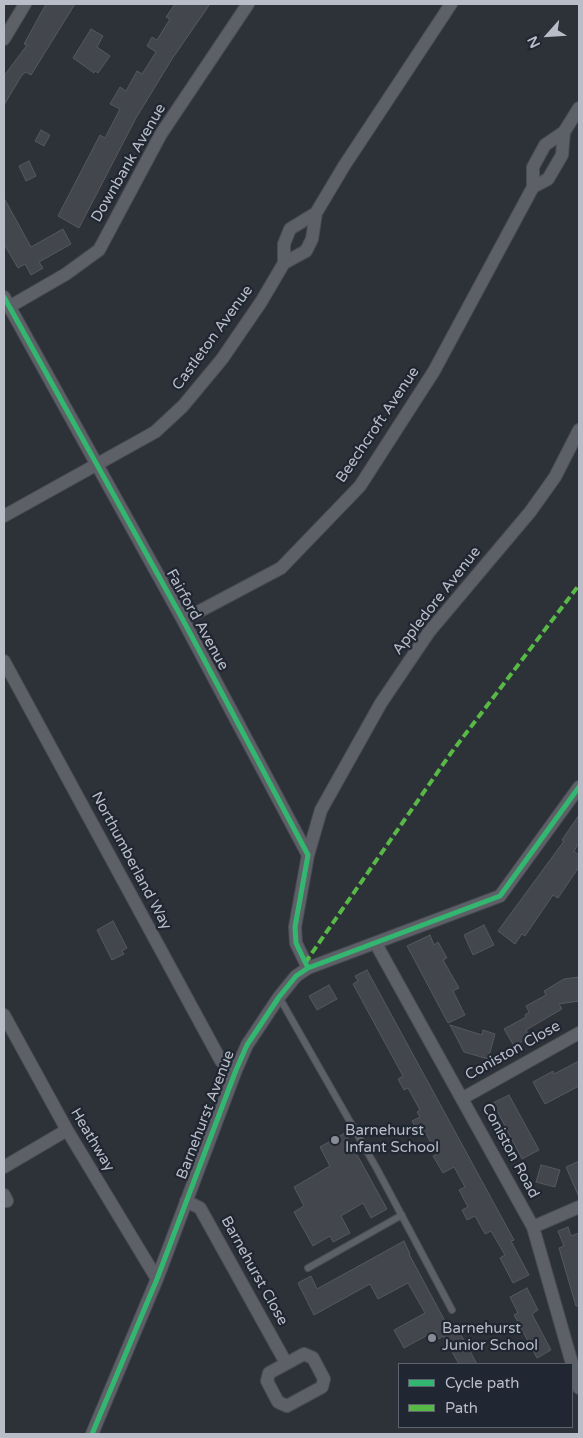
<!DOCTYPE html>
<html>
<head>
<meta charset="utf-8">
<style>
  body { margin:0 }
  #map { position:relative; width:583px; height:1438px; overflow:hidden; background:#2d3138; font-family:"Varela Round",sans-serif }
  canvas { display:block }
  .frame { position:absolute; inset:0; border:5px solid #b8bdc8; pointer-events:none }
  .legend { position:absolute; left:398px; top:1363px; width:175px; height:65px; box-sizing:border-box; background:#202732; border:1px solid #5d636e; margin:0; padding:6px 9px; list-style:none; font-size:15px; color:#b8bdc8 }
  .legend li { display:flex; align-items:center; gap:10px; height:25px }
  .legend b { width:25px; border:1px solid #5d636e }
  .north { position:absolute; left:523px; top:10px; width:50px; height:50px; -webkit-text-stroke:4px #202732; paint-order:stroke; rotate:244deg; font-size:14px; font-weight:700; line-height:20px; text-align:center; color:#b8bdc8 }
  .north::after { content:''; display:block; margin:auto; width:18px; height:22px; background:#b8bdc8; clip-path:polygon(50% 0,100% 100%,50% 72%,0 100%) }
</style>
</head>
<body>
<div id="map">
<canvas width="583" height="1438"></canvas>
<div class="frame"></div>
<ul class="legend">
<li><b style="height:6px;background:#33b770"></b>Cycle path</li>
<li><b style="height:6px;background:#58b947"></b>Path</li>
</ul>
<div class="north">N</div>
</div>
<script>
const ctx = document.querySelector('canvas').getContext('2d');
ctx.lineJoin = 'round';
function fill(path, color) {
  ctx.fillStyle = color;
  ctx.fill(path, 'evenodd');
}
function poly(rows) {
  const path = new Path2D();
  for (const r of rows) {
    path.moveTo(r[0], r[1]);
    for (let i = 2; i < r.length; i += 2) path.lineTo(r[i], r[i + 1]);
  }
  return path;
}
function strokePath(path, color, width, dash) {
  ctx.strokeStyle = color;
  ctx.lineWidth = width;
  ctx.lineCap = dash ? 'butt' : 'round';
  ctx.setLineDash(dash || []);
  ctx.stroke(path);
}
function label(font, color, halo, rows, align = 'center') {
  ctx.font = font + ' "Varela Round",sans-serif';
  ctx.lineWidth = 4.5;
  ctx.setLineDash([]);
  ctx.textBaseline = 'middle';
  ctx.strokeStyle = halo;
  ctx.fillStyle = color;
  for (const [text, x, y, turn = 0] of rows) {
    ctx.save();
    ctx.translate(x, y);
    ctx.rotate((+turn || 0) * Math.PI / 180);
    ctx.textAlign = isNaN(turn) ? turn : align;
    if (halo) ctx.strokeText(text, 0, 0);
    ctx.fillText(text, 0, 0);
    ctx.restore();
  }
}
const building = poly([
  [46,4,75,4,31,75,26,72,22,75,4,105,4,76,27,45,24,44,46,4],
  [175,4,210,4,172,59,136,118,79,228,58,216,100,135,105,138,120,109,110,104,120,87,126,91,137,71,142,74,156,52,147,46,152,37,157,40,170,19,166,17,175,4],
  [91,29,103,36,97,47,110,56,98,73,95,71,94,73,73,58,91,29],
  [41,130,50,135,44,146,35,141,41,130],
  [29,161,36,176,26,181,19,166,29,161],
  [4,198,31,247,63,229,71,244,39,262,43,268,31,275,25,264,18,268,4,244,4,198],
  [579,815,579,843,574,851,579,855,579,867,558,898,553,895,525,936,522,934,515,944,498,931,564,841,562,840,579,815],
  [113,921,127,948,122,951,124,954,112,960,97,930,113,921],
  [484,925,494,945,473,955,464,935,484,925],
  [430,935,434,945,438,942,447,958,443,960,459,988,453,991,465,1015,448,1023,407,946,430,935],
  [367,970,514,1240,511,1241,529,1275,513,1283,500,1258,505,1255,491,1231,485,1234,475,1216,467,1220,462,1210,468,1207,459,1190,465,1187,454,1167,443,1173,433,1156,437,1154,425,1132,420,1135,412,1121,420,1117,417,1112,420,1110,408,1088,404,1090,398,1079,403,1076,353,984,358,981,355,976,367,970],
  [579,977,579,1001,559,1004,562,1009,526,1030,530,1037,514,1046,504,1029,526,1017,525,1015,529,1012,526,1006,546,995,544,991,564,979,579,977],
  [329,985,337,999,317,1010,309,996,329,985],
  [450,1025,482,1035,483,1030,495,1034,488,1059,464,1052,450,1025],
  [579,1061,579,1086,545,1104,533,1082,553,1071,554,1074,579,1061],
  [509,1095,539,1150,522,1159,493,1103,509,1095],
  [345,1133,387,1209,371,1218,363,1203,341,1216,350,1233,333,1242,330,1236,313,1246,294,1212,304,1206,294,1187,330,1166,320,1147,345,1133],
  [579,1161,579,1197,566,1167,579,1161],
  [541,1165,560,1170,555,1187,536,1182,541,1165],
  [568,1227,571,1236,579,1233,579,1306,576,1306,559,1248,564,1246,558,1231,568,1227],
  [404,1241,410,1254,409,1254,446,1323,450,1322,456,1332,459,1331,477,1364,459,1364,443,1336,439,1339,435,1331,404,1348,394,1330,425,1313,408,1283,378,1299,370,1284,314,1315,298,1283,311,1276,317,1289,404,1241],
  [527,1288,538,1310,532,1314,551,1350,537,1358,514,1315,518,1313,510,1297,527,1288]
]);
fill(building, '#43474d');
strokePath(building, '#55585f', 1);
const lane = poly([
  [279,997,377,1169,452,1310],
  [308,1268,402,1215]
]);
const street = poly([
  [4,39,25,4],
  [533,187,548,179,562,155,564,132],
  [284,263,306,251,312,239,316,213,344,166,451,4],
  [4,297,183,620,308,855,295,927,296,943,308,968],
  [9,307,66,274,99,250,161,134,248,4],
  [4,516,155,432,183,406,222,359,261,302,284,263,284,244,290,229,316,213],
  [183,620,281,568,360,486,434,371,533,187,533,167,545,145,564,132,579,108],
  [4,661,221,1061,236,1070],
  [308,855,321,810,381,703,429,632,530,512,555,477,579,430],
  [376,944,533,1227,579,1388],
  [4,1015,67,1130,157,1279],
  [463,1098,579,1033],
  [4,1167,67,1130],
  [4,1195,7,1201],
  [186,1201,200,1208,286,1363],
  [533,1227,579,1207],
  [304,1354,313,1358,324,1379,322,1387,287,1406,278,1402,267,1381,269,1373,304,1354],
  [92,1434,157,1279,236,1070,247,1045,279,997,296,976,308,968,500,896,579,787]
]);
strokePath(lane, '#4a4d53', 8);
strokePath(street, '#4a4d53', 14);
strokePath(lane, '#5d6066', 6);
strokePath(street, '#5d6066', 12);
strokePath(poly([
  [305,963,451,753,579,585]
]), '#58b947', 4, [8, 4]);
strokePath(poly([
  [4,297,183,620,308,855,295,927,296,943,308,968],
  [92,1434,157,1279,236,1070,247,1045,279,997,296,976,308,968,500,896,579,787]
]), '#33b770', 5);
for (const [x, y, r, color] of [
  [335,1140,5,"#878c96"],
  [432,1338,5,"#878c96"]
]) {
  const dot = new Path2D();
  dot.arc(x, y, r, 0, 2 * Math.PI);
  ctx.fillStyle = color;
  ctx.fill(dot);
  strokePath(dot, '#202732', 2);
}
label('15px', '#b8bdc8', '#202732', [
  ["Downbank Avenue",129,163,-60],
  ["Castleton Avenue",213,338,-54],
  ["Beechcroft Avenue",378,425,-56],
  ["Appledore Avenue",437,601,-52],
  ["Fairford Avenue",197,620,61],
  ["Northumberland Way",131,861,62],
  ["Coniston Close",513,1051,-29],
  ["Barnehurst Avenue",206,1115,-69],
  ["Heathway",92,1140,59],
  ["Coniston Road",510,1151,62],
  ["Barnehurst Close",254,1271,61]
]);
label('15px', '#b8bdc8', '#202732', [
  ["Barnehurst",345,1131],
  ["Infant School",345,1148],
  ["Barnehurst",442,1329],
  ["Junior School",442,1346]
], 'left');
</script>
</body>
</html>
